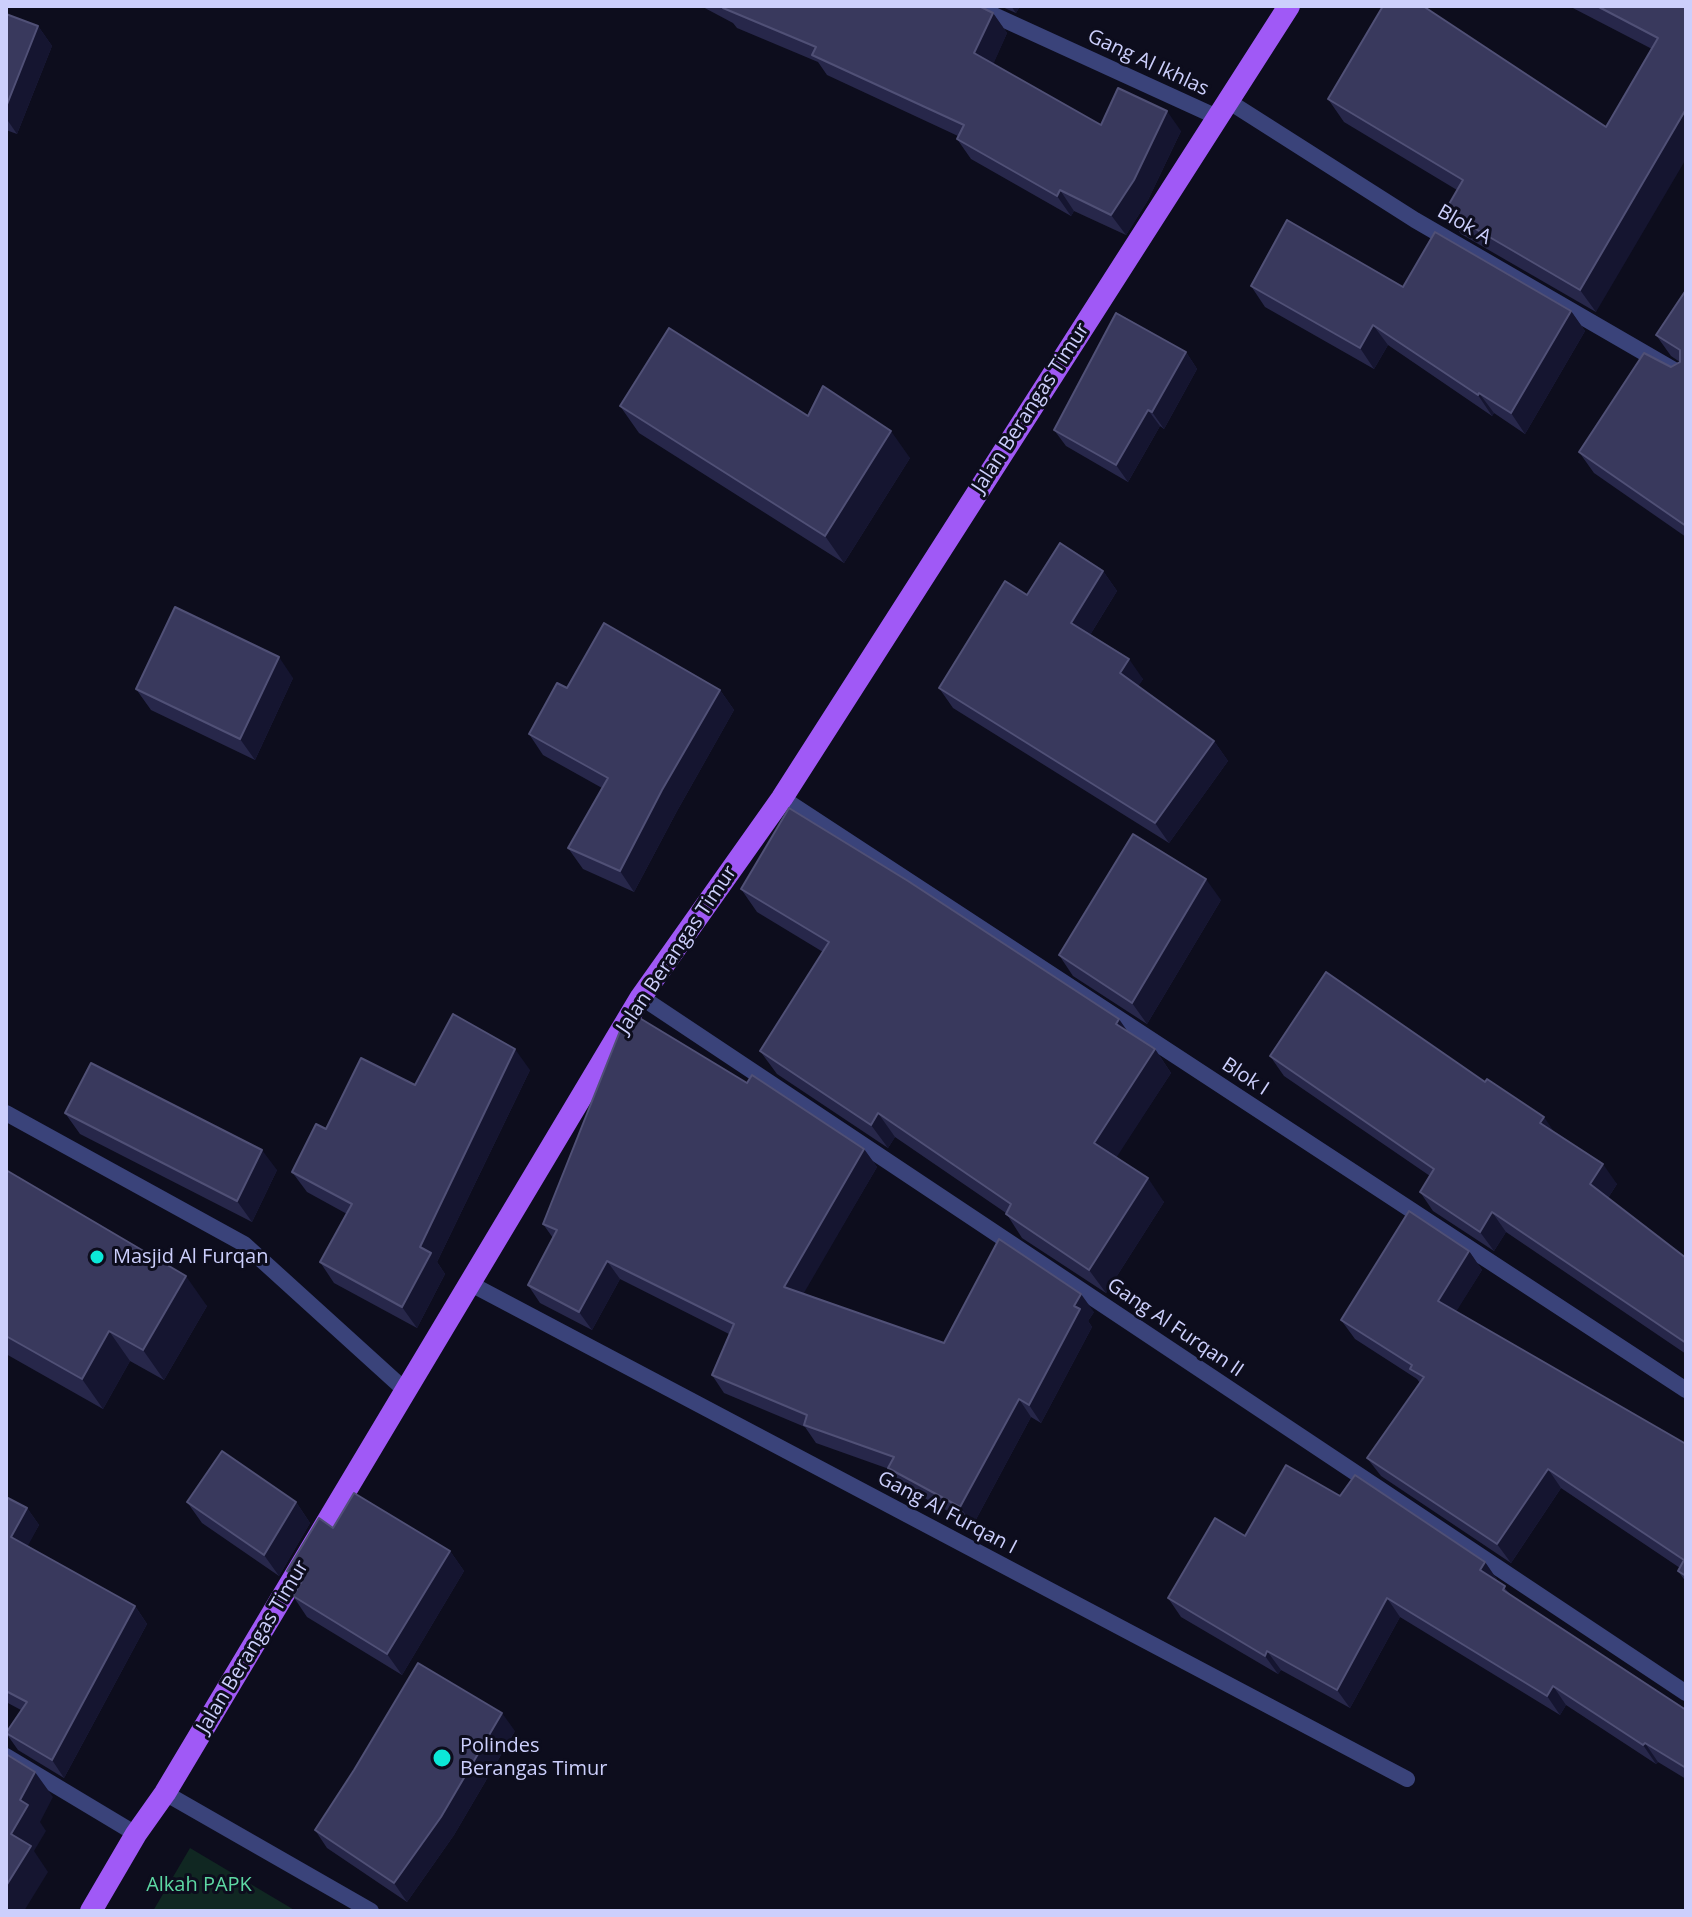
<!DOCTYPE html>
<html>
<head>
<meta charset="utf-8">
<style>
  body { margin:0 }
  #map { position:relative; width:1692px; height:1917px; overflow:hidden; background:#0d0d1d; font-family:"Open Sans",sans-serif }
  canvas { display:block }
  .frame { position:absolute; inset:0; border:8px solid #cccffc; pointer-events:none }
</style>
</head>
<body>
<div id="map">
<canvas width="1692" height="1917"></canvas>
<div class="frame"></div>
</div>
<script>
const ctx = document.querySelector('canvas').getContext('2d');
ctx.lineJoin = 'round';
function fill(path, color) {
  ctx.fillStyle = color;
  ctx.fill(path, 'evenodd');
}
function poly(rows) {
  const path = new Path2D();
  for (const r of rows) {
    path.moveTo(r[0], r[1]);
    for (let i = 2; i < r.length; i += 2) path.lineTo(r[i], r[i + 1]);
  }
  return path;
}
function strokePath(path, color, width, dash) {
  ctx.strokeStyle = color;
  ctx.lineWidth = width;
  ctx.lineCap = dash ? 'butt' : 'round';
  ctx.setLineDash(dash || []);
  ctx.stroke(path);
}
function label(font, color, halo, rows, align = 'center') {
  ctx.font = font + ' "Open Sans",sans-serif';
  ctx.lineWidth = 6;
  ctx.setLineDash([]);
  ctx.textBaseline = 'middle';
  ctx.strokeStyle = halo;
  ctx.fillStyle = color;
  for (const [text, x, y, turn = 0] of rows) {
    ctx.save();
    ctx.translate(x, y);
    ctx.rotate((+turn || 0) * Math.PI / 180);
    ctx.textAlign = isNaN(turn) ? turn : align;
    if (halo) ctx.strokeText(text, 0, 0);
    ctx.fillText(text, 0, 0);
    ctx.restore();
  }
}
fill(poly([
  [190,1848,296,1911,153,1911]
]), '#102722');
strokePath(poly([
  [6,1113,244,1244,406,1391]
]), '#3a437a', 16);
strokePath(poly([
  [974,6,1217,117],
  [1228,101,1415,220,1686,377],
  [782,798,1686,1390],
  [641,997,1686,1693],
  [469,1283,1407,1779],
  [6,1756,136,1834],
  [165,1793,371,1911]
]), '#3a437a', 16);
strokePath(poly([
  [91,1911,136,1834,165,1793,641,997,782,798,1289,6]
]), '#a059f6', 22);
fill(poly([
  [701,6,979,6,993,13,1007,33,993,64,1101,125,1181,131,1148,200,1126,235,1074,211,1071,216,971,159,957,139,958,136,827,75,818,62,737,28,733,23],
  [1000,6,1020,6,1016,13],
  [1569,6,1686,6,1596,312,1461,234,1445,211,1457,190,1344,122,1328,99,1606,127,1652,49],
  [6,14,38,26,52,46,17,134,6,130],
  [1251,286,1403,287,1571,311,1585,331,1525,434,1494,413,1492,416,1388,345,1374,369,1265,307],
  [1686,290,1686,537,1594,473,1579,452,1671,367,1680,362,1671,356,1656,335],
  [1186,352,1197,369,1164,429,1160,426,1128,482,1066,446,1054,430],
  [620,406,808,416,910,458,844,563,639,433],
  [1103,571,1117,591,1090,635,1143,679,1138,686,1214,741,1228,761,1169,843,953,708,939,688,1027,595],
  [293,678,255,760,151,710,136,689],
  [567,688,720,690,734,710,677,811,634,892,583,869,568,848,602,788,543,755,529,734],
  [741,889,1127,1031,1155,1049,1171,1073,1116,1157,1164,1202,1106,1293,1022,1238,1006,1213,895,1137,888,1148,777,1074,760,1051,823,952,757,912],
  [1221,900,1147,1024,1073,976,1059,955],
  [1270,1056,1554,1132,1617,1184,1608,1198,1686,1258,1686,1354,1506,1232,1494,1251,1433,1211,1420,1192,1430,1176,1284,1076],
  [530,1070,437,1262,445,1274,417,1328,334,1283,320,1262,347,1214,307,1192,292,1172,326,1129,415,1085],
  [747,1083,864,1149,877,1167,803,1293,944,1343,1094,1312,1088,1321,1092,1327,1041,1423,1031,1417,973,1525,901,1485,889,1469,816,1443,805,1427,724,1393,712,1375,729,1334,620,1279,592,1330,540,1303,528,1285,553,1238,543,1224],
  [65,1113,277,1170,252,1222,80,1134],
  [6,1170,207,1306,164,1380,130,1361,103,1409,6,1354],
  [1469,1251,1482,1270,1456,1311,1686,1444,1686,1582,1678,1571,1680,1568,1561,1488,1511,1563,1381,1476,1367,1458,1420,1383,1417,1379,1355,1339,1341,1320],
  [1340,1496,1485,1562,1498,1581,1512,1596,1686,1710,1686,1779,1658,1762,1656,1764,1566,1705,1560,1715,1400,1617,1350,1708,1281,1670,1278,1674,1181,1617,1168,1598,1245,1536],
  [6,1497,27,1508,39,1525,27,1546,135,1606,147,1624,64,1778,18,1750,6,1733,21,1710,6,1702],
  [187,1502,296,1502,310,1523,279,1576,202,1523],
  [333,1528,450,1551,464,1571,402,1675,307,1617,293,1596,298,1587,287,1571],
  [515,1731,454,1835,407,1902,327,1848,315,1830]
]), '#27274a');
fill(poly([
  [1011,6,1020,6,1016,13],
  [993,13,1007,33,989,74,974,53],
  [38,26,52,46,17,134,6,118,6,107],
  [1686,109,1686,159,1596,312,1580,290],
  [1167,111,1181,131,1148,200,1126,235,1111,215],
  [1060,190,1074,211,1071,216,1057,196],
  [1571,311,1585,331,1525,434,1511,413],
  [1373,325,1388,345,1374,369,1360,348],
  [1186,352,1197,369,1164,429,1152,412],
  [1479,393,1494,413,1492,416,1478,395],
  [1148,410,1160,426,1128,482,1116,465],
  [891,431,910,458,844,563,825,536],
  [1103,571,1117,591,1085,643,1071,623],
  [279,657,293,678,255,760,240,739],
  [1129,659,1143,679,1134,693,1120,673],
  [720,690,734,710,677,811,634,892,620,871,662,790],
  [1214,741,1228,761,1169,843,1155,823],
  [1206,879,1221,900,1147,1024,1132,1003],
  [1119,1019,1135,1042,1116,1024],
  [515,1049,530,1070,437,1262,445,1274,417,1328,402,1307,420,1247],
  [1155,1049,1171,1073,1111,1166,1094,1143],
  [878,1113,895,1137,888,1148,871,1125],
  [1544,1117,1557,1136,1540,1123],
  [864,1149,877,1167,797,1305,784,1287],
  [262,1150,277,1170,252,1222,237,1201],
  [1603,1164,1617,1184,1604,1204,1590,1184],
  [1148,1178,1164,1202,1106,1293,1089,1270],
  [1492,1212,1506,1232,1494,1251,1480,1232],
  [1469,1251,1482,1270,1451,1320,1438,1301],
  [607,1261,620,1279,592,1330,579,1312],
  [186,1276,207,1306,164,1380,143,1350],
  [1081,1294,1094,1312,1088,1321,1092,1327,1041,1423,1029,1405,1074,1306],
  [109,1331,130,1361,103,1409,82,1379],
  [1019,1399,1031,1417,973,1525,960,1507],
  [1548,1469,1561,1488,1511,1563,1497,1544],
  [296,1502,310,1523,279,1576,264,1555],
  [27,1508,39,1525,23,1555,11,1537],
  [450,1551,464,1571,402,1675,387,1654],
  [1485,1562,1498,1581,1480,1570],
  [1387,1598,1400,1617,1350,1708,1337,1690],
  [135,1606,147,1624,64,1778,52,1760],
  [1267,1651,1281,1670,1278,1674,1265,1656],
  [1553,1686,1566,1705,1560,1715,1547,1696],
  [502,1713,515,1731,454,1835,407,1902,394,1883],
  [1645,1743,1658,1762,1656,1764,1643,1745],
  [35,1772,53,1797,40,1822,46,1831,34,1851,48,1872,24,1911,6,1911,6,1886,11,1834,20,1800]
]), '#151530');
const building = poly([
  [723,6,979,6,993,13,974,53,1101,125,1118,88,1167,111,1134,180,1111,215,1060,190,1057,196,957,139,964,125,812,55,816,47,723,8,723,6],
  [1383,6,1423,6,1606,127,1658,38,1597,6,1686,6,1686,109,1580,290,1445,211,1463,180,1328,99,1383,6],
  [6,14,38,26,6,107,6,14],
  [1287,220,1403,287,1435,232,1571,311,1511,413,1479,393,1478,395,1373,325,1360,348,1251,286,1287,220],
  [1686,290,1686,526,1579,452,1644,353,1671,367,1680,362,1680,350,1656,335,1686,290],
  [1116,313,1186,352,1152,412,1148,410,1116,465,1054,430,1116,313],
  [669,328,808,416,823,386,891,431,825,536,620,406,669,328],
  [1060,543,1103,571,1071,623,1129,659,1120,673,1214,741,1155,823,939,688,1005,581,1027,595,1060,543],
  [175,607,279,657,240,739,136,689,175,607],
  [604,623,720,690,662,790,620,871,568,848,608,778,529,734,557,683,567,688,604,623],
  [789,808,908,881,1119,1019,1116,1024,1155,1049,1094,1143,1148,1178,1089,1270,1006,1214,1011,1204,878,1113,871,1125,760,1051,829,942,741,889,789,808],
  [1133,834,1206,879,1132,1003,1059,955,1133,834],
  [1326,972,1485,1082,1487,1079,1544,1117,1540,1123,1603,1164,1590,1184,1686,1258,1686,1343,1492,1212,1480,1232,1420,1192,1434,1169,1270,1056,1326,972],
  [628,1011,747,1083,752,1075,864,1149,784,1287,944,1343,999,1239,1081,1294,1074,1306,1080,1309,1029,1405,1019,1399,960,1507,888,1468,894,1457,804,1425,807,1415,712,1375,734,1324,607,1261,579,1312,528,1285,557,1230,543,1224,628,1011],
  [453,1014,515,1049,420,1247,431,1253,402,1307,320,1262,352,1204,292,1172,316,1124,326,1129,361,1058,415,1085,453,1014],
  [91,1063,262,1150,237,1201,65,1113,91,1063],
  [6,1170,186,1276,143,1350,109,1331,82,1379,6,1336,6,1170],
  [1409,1211,1469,1251,1438,1301,1686,1444,1686,1576,1678,1571,1684,1560,1548,1469,1497,1544,1367,1458,1424,1377,1410,1369,1412,1365,1341,1320,1409,1211],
  [222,1451,296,1502,264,1555,187,1502,222,1451],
  [1286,1465,1340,1496,1355,1475,1485,1562,1480,1570,1505,1586,1503,1590,1686,1710,1686,1768,1645,1743,1643,1745,1553,1686,1547,1696,1387,1598,1337,1690,1267,1651,1265,1656,1168,1598,1215,1518,1245,1536,1286,1465],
  [354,1493,450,1551,387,1654,293,1596,302,1581,287,1571,319,1518,333,1528,354,1493],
  [6,1497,27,1508,11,1537,135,1606,52,1760,6,1733,27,1702,6,1691,6,1497],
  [418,1663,502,1713,441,1817,394,1883,315,1830,354,1770,418,1663],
  [6,1754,35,1772,20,1800,28,1805,11,1834,31,1846,6,1886,6,1754]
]);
fill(building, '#39395d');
strokePath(building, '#505076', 2);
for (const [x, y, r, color] of [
  [97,1257,8,"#0ce8d8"],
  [442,1758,10,"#0ce8d8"]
]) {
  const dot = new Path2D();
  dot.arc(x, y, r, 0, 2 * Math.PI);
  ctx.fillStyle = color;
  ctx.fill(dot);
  strokePath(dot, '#0d0d1d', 3);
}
label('20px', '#cccffc', '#0d0d1d', [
  ["Gang Al Ikhlas",1148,63,25],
  ["Blok A",1464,225,30],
  ["Jalan Berangas Timur",1031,408,-57],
  ["Jalan Berangas Timur",677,950,-56],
  ["Blok I",1245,1077,33],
  ["Gang Al Furqan II",1175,1328,34],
  ["Gang Al Furqan I",947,1513,28],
  ["Jalan Berangas Timur",253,1647,-59]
]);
label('20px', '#cccffc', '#0d0d1d', [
  ["Masjid Al Furqan",113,1257],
  ["Polindes",460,1746],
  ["Berangas Timur",460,1769]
], 'left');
label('20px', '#5dd8a3', '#0d0d1d', [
  ["Alkah PAPK",199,1885]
]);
</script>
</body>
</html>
